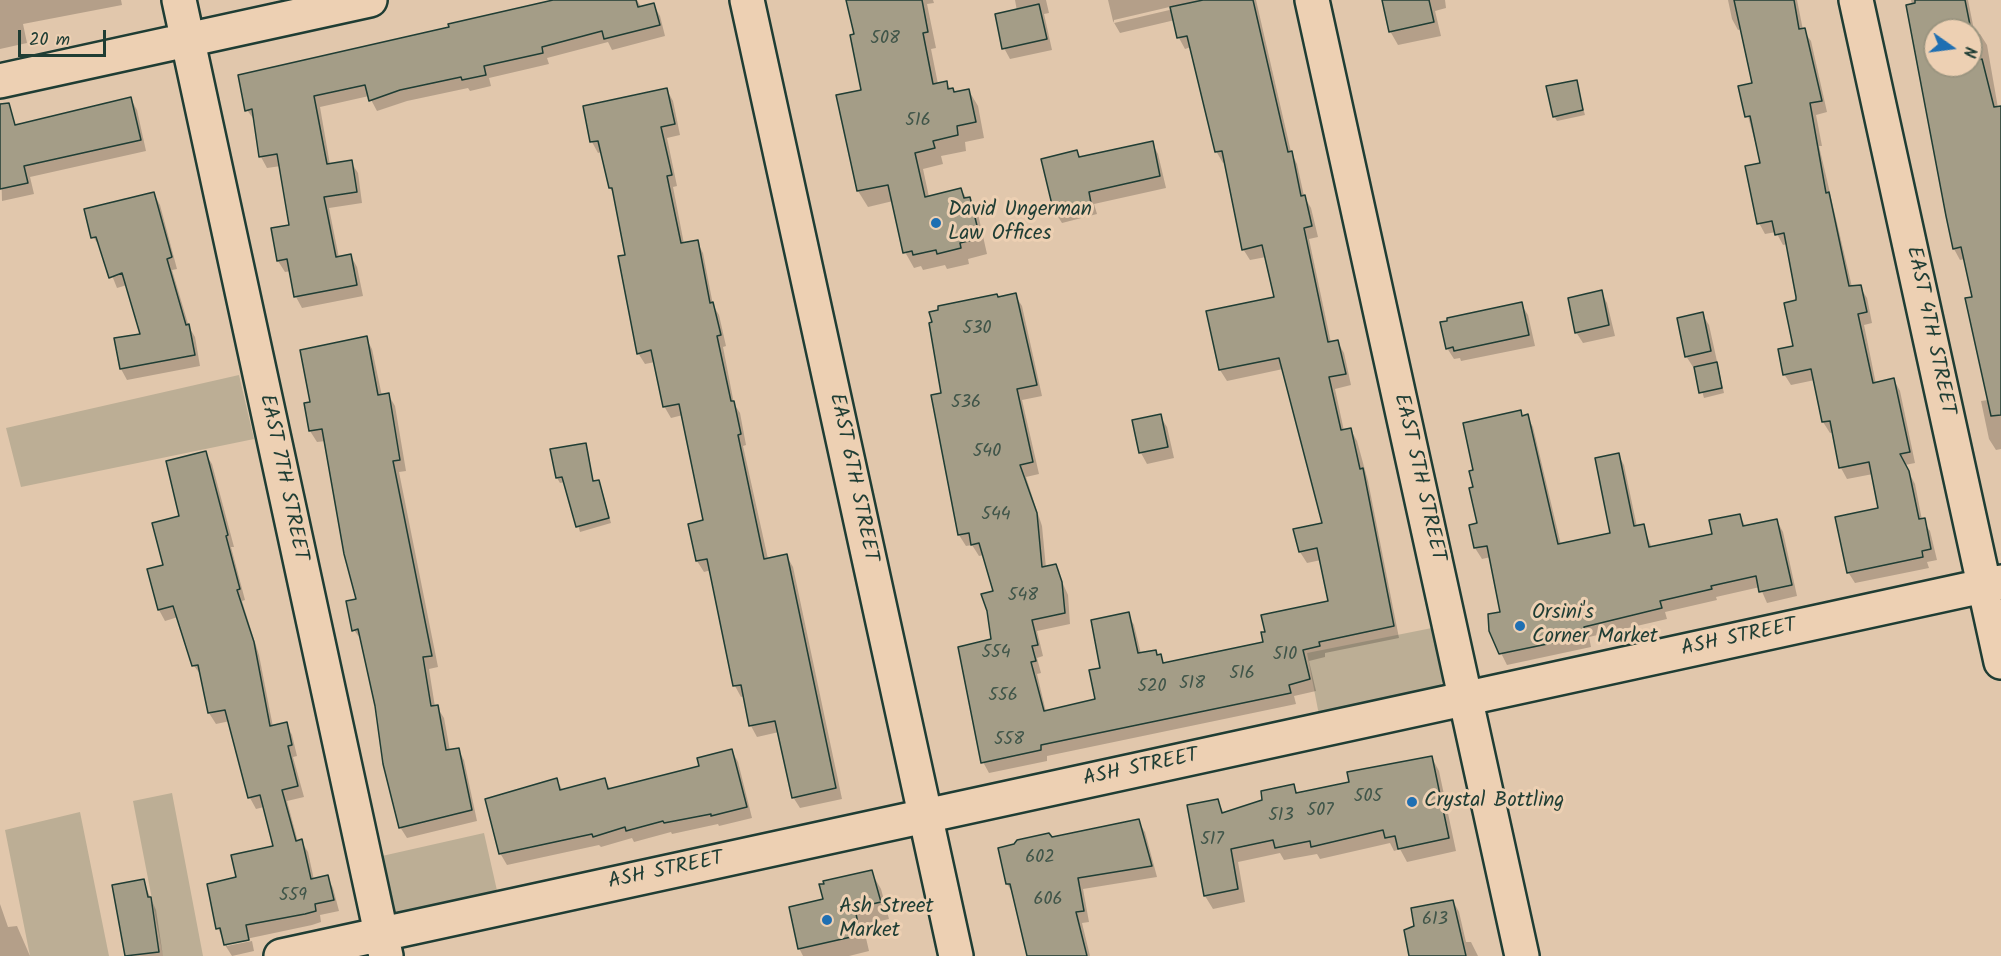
<!DOCTYPE html>
<html>
<head>
<meta charset="utf-8">
<style>
  body { margin:0 }
  #map { position:relative; width:2001px; height:956px; overflow:hidden; background:#e1c7ac; font-family:Kalam,sans-serif }
  canvas { display:block }
  .north { position:absolute; left:1923px; top:18px; width:60px; height:60px; box-sizing:border-box; background:#edd0b3; border:2px solid #9b9580; border-radius:50%; rotate:104deg; font-size:16px; font-weight:700; line-height:24px; text-align:center; color:#1f3d34 }
  .north::after { content:''; display:block; margin:auto; width:21px; height:27px; background:#1f6fb2; clip-path:polygon(50% 0,100% 100%,50% 72%,0 100%) }
  .scale { position:absolute; left:18px; top:30px; width:88px; height:27px; box-sizing:border-box; border:3px solid #1f3d34; border-top:0; padding-left:8px; font-size:18px; line-height:21px; white-space:nowrap; color:#1f3d34; -webkit-text-stroke:4px #edd0b3; paint-order:stroke }
</style>
</head>
<body>
<div id="map">
<canvas width="2001" height="956"></canvas>
<div class="north">N</div>
<div class="scale">20 m</div>
</div>
<script>
const ctx = document.querySelector('canvas').getContext('2d');
ctx.lineJoin = 'round';
function fill(path, color) {
  ctx.fillStyle = color;
  ctx.fill(path, 'evenodd');
}
function poly(rows) {
  const path = new Path2D();
  for (const r of rows) {
    path.moveTo(r[0], r[1]);
    for (let i = 2; i < r.length; i += 2) path.lineTo(r[i], r[i + 1]);
  }
  return path;
}
function strokePath(path, color, width, dash) {
  ctx.strokeStyle = color;
  ctx.lineWidth = width;
  ctx.lineCap = dash ? 'butt' : 'round';
  ctx.setLineDash(dash || []);
  ctx.stroke(path);
}
function label(font, color, halo, rows, align = 'center') {
  ctx.font = font + ' Kalam,sans-serif';
  ctx.lineWidth = 6;
  ctx.setLineDash([]);
  ctx.textBaseline = 'middle';
  ctx.strokeStyle = halo;
  ctx.fillStyle = color;
  for (const [text, x, y, turn = 0] of rows) {
    ctx.save();
    ctx.translate(x, y);
    ctx.rotate((+turn || 0) * Math.PI / 180);
    ctx.textAlign = isNaN(turn) ? turn : align;
    if (halo) ctx.strokeText(text, 0, 0);
    ctx.fillText(text, 0, 0);
    ctx.restore();
  }
}
fill(poly([
  [239,375,254,439,21,487,6,428],
  [1432,628,1443,680,1440,687,1319,715,1307,653],
  [172,793,203,956,163,956,133,801],
  [80,812,109,956,30,956,5,830],
  [484,833,498,895,397,914,394,911,382,856]
]), '#bcae95');
fill(poly([
  [0,0,121,0,122,5,23,24,27,43,0,49],
  [560,0,637,0,641,7,653,4,660,16,665,36,612,50,608,42,547,58,549,64,489,78,491,86,470,91,468,88,407,101,377,111,369,96,320,107,330,165,351,162,358,173,362,203,329,208,339,258,351,256,357,267,363,296,302,308,296,297,291,271,285,272,278,261,290,226,281,166,267,168,261,157,255,121,247,110,451,28],
  [847,0,933,0,934,3,927,4,936,48,931,49,938,84,946,83,955,94,969,91,978,106,984,138,965,142,966,151,941,156,943,164,923,169,929,197,961,190,978,214,987,254,968,259,969,264,947,269,945,265,923,270,921,266,914,268,905,252,893,201,868,207,858,191,838,96,863,91,856,35],
  [1015,0,1046,0,1049,13,1044,14,1052,50,1010,59,1004,48,1017,11],
  [1108,0,1256,0,1291,152,1297,164,1304,196,1311,208,1318,237,1309,239,1331,343,1337,341,1344,353,1351,385,1335,389,1344,431,1351,430,1357,441,1368,481,1399,638,1325,653,1325,657,1309,661,1316,691,1294,696,1296,704,1047,756,1047,761,989,773,983,762,994,592,984,555,979,556,972,545,966,546,959,535,932,397,943,394,998,298,1015,295,1022,306,1042,396,1022,400,1039,474,1026,477,1042,526,1046,568,1055,566,1068,595,1070,624,1037,631,1043,656,1037,658,1041,673,1037,674,1046,712,1096,700,1102,669,1128,614,1134,625,1141,654,1155,652,1165,664,1265,643,1329,602,1321,560,1307,563,1300,552,1324,524,1283,369,1227,381,1220,370,1208,313,1275,298,1266,257,1250,260,1243,249,1226,162,1223,163,1216,151,1191,47,1185,49,1179,38,1175,20,1120,33,1113,21],
  [1178,5,1178,8,1114,23,1114,20],
  [1383,0,1445,0,1446,8,1435,11,1441,36,1398,45,1390,31],
  [1728,0,1797,0,1803,30,1811,41,1827,112,1816,115,1822,146,1819,146,1852,287,1860,287,1867,298,1872,323,1864,325,1876,384,1894,380,1900,391,1915,463,1905,465,1915,484,1922,520,1930,531,1937,560,1927,562,1929,568,1855,583,1848,572,1880,509,1873,474,1847,479,1841,468,1834,432,1830,433,1823,422,1815,380,1791,385,1784,374,1795,347,1797,301,1787,244,1783,245,1776,232,1765,234,1759,223,1761,164,1740,87,1754,84,1742,29,1738,30,1732,19],
  [1911,0,1968,0,1975,35,1980,34,1987,45,1998,108,2001,112,2001,449,1996,450,1989,439,1981,401,1988,400,1974,298,1965,259,1960,260,1954,249],
  [1935,30,1971,30,1971,66,1935,66],
  [1576,82,1585,115,1557,121,1554,116],
  [667,90,673,101,680,135,667,138,677,186,673,187,684,244,697,242,703,253,713,305,719,315,726,346,723,347,734,404,740,413,746,445,743,446,768,559,786,555,793,567,842,799,800,808,793,797,779,732,757,737,751,726,745,696,741,697,735,686,711,570,704,572,697,561,704,521,683,415,671,418,664,406,655,362,645,364,638,353,627,256,615,196,610,188,602,152,598,153,592,142],
  [131,99,137,110,146,151,30,177,34,194,2,201,0,124,15,126],
  [1152,143,1158,154,1166,188,1094,204,1097,214,1062,223,1055,212,1077,152,1081,159],
  [154,194,160,205,177,269,172,270,189,327,195,337,200,366,127,380,121,369,142,335,127,285,117,288,101,248,93,237],
  [1601,292,1607,303,1615,336,1583,343,1576,332],
  [1521,304,1528,315,1535,346,1461,361,1460,358,1454,359,1447,348],
  [1702,314,1709,325,1724,393,1704,398,1695,367,1693,367,1686,356],
  [366,338,372,349,382,396,388,394,395,406,406,471,399,472,438,667,429,669,435,707,437,707,444,718,450,751,458,749,464,760,477,821,407,838,400,827,362,641,354,630,358,600,326,441,317,442,310,431,306,404,311,403],
  [1520,412,1523,417,1527,416,1533,427,1561,545,1612,534,1618,454,1624,465,1637,527,1643,526,1652,548,1714,535,1739,515,1746,527,1777,521,1783,532,1797,596,1767,603,1760,587,1716,597,1717,600,1665,612,1667,619,1589,637,1591,647,1507,665,1501,653,1502,613,1491,557,1482,559,1475,548,1478,524,1474,472],
  [1160,416,1167,427,1174,458,1147,464,1141,453,1134,421],
  [585,444,594,483,598,481,601,487,611,523,580,532,565,482,560,483,557,478],
  [205,453,212,464,234,547,231,547,245,600,242,601,259,655,273,727,286,723,292,735,297,756,293,757,304,797,287,801,298,842,301,841,308,852,314,880,327,877,333,888,339,911,320,915,321,922,312,925,227,943,227,946,252,941,254,951,232,956,225,945,218,928,238,878,275,847,264,807,256,809,250,798,230,721,216,724,209,713,202,676,194,666,178,617,165,621,159,610,165,566],
  [732,751,738,762,752,818,719,826,718,824,672,834,671,832,634,842,632,838,601,847,599,845,507,865,500,853,557,780,563,791,604,779,611,790,701,768],
  [1432,758,1439,771,1456,851,1407,862,1400,849,1394,851,1390,843,1320,859,1317,854,1284,860,1280,853,1238,862,1245,902,1213,909,1205,896,1189,806,1217,801,1224,813,1264,801,1293,786,1298,794,1350,783],
  [1138,821,1145,832,1157,877,1083,889,1089,922,1082,923,1090,956,1028,956,1014,895,1007,884,1051,838],
  [871,872,881,889,889,919,863,925,869,951,849,956,803,956,799,948,825,901],
  [143,881,156,910,163,956,126,956,114,886],
  [1453,901,1459,912,1466,942,1471,942,1478,956,1410,956],
  [0,904,8,927,17,926,30,956,0,956]
]), '#0003');
const building = poly([
  [553,0,636,0,638,7,654,3,660,25,604,39,602,31,542,47,543,53,484,66,486,75,462,80,461,77,400,90,369,101,365,85,314,96,327,164,352,160,357,192,324,197,336,257,351,254,357,285,294,297,287,259,277,261,271,228,289,225,277,154,259,157,252,109,245,111,238,75,449,27,448,24,553,0],
  [846,0,922,0,928,32,923,33,933,84,947,81,948,89,953,88,954,92,969,89,976,122,957,126,958,135,933,141,935,148,915,153,925,197,961,188,964,198,970,197,980,238,960,243,961,248,937,254,936,250,913,255,912,251,903,253,888,185,857,191,836,95,861,90,850,35,854,34,846,0],
  [1203,0,1253,0,1288,152,1292,151,1301,196,1305,195,1312,226,1304,228,1328,342,1338,340,1346,374,1329,377,1341,430,1351,428,1360,469,1363,468,1394,626,1319,642,1320,646,1303,650,1310,679,1289,685,1291,693,1041,745,1041,750,981,763,958,647,991,639,987,611,981,594,993,591,979,543,971,545,969,533,958,535,931,395,941,393,929,323,932,322,929,312,938,310,938,306,997,294,998,297,1016,293,1037,385,1017,389,1033,462,1020,465,1037,513,1042,567,1056,564,1062,582,1065,613,1032,620,1038,645,1032,646,1036,661,1031,662,1044,711,1095,699,1089,670,1100,668,1091,620,1129,612,1138,653,1156,650,1157,655,1161,654,1163,663,1263,642,1261,632,1265,632,1261,615,1328,601,1317,548,1299,552,1293,529,1322,523,1279,358,1219,370,1206,311,1274,297,1262,245,1242,250,1222,151,1215,152,1187,36,1177,38,1170,7,1203,0],
  [1382,0,1429,0,1434,22,1389,32,1382,0],
  [1734,0,1794,0,1799,29,1805,28,1822,101,1810,103,1826,193,1829,192,1849,286,1861,285,1867,312,1858,314,1873,383,1894,378,1910,452,1900,454,1909,471,1919,519,1925,518,1931,549,1922,551,1923,557,1847,573,1835,517,1878,508,1869,462,1839,468,1830,421,1822,422,1811,369,1783,375,1778,349,1793,346,1784,303,1796,300,1796,297,1784,233,1775,235,1772,221,1757,224,1745,166,1760,163,1750,116,1745,117,1738,86,1752,83,1734,0],
  [1915,0,1965,0,1971,30,1935,30,1935,66,1971,66,1971,31,1977,60,1982,59,1994,107,2001,106,2001,415,1991,416,1965,298,1972,297,1961,247,1953,249,1946,216,1906,5,1915,3,1915,0],
  [1039,4,1047,39,1002,49,995,14,1039,4],
  [1577,80,1583,110,1553,117,1546,86,1577,80],
  [667,88,675,124,661,127,672,175,667,176,681,243,698,240,710,303,713,302,721,335,717,336,731,401,734,401,741,434,738,435,764,559,787,554,836,788,792,798,775,721,749,726,741,685,733,686,707,559,696,561,688,524,703,520,679,404,663,407,651,350,637,354,618,256,625,255,612,188,609,188,598,141,590,142,583,106,667,88],
  [131,97,141,140,24,166,28,183,0,189,0,104,9,103,15,125,131,97],
  [1153,141,1160,176,1089,192,1091,203,1054,213,1041,159,1077,150,1079,157,1153,141],
  [154,192,172,257,167,259,186,325,189,324,195,355,120,369,114,338,140,334,122,273,109,278,96,237,91,238,84,209,154,192],
  [1602,290,1609,325,1575,333,1568,298,1602,290],
  [1522,302,1529,335,1454,351,1453,347,1446,349,1440,322,1447,321,1447,318,1522,302],
  [1703,312,1711,351,1685,357,1677,318,1703,312],
  [367,336,378,395,389,393,400,460,393,461,432,656,423,657,431,706,438,705,446,750,459,748,472,810,399,828,383,764,375,706,358,629,352,631,346,601,356,599,344,554,322,429,309,431,304,403,310,402,300,350,367,336],
  [1717,362,1722,388,1699,393,1694,367,1717,362],
  [1521,410,1522,416,1528,414,1558,544,1610,533,1595,458,1619,453,1634,526,1644,524,1649,547,1712,534,1709,520,1740,514,1743,526,1777,519,1792,585,1759,592,1756,576,1711,586,1712,589,1660,601,1662,608,1584,627,1586,636,1499,654,1489,631,1488,614,1500,612,1487,546,1474,548,1469,525,1477,523,1469,488,1473,487,1469,471,1473,470,1463,423,1521,410],
  [1161,414,1168,447,1139,453,1132,420,1161,414],
  [586,443,593,481,599,480,609,518,576,527,562,477,556,478,550,449,586,443],
  [206,451,228,535,226,536,240,589,237,590,254,642,270,726,287,722,292,745,288,746,298,786,282,790,296,841,302,839,311,879,328,875,334,900,315,904,316,911,305,914,246,925,249,940,224,945,220,928,216,929,207,884,236,877,231,855,273,846,260,795,248,798,225,710,208,713,198,665,192,666,173,606,158,610,147,569,163,565,152,523,179,516,166,461,206,451],
  [732,749,747,807,711,816,711,814,664,823,663,821,626,831,625,827,593,837,592,834,499,854,485,799,557,778,560,790,605,778,608,789,699,766,697,758,732,749],
  [1432,756,1449,838,1398,849,1395,836,1385,838,1383,830,1311,847,1310,841,1275,848,1273,840,1231,849,1238,889,1204,896,1187,805,1218,799,1222,813,1262,800,1261,791,1294,784,1296,793,1349,782,1347,772,1432,756],
  [1139,819,1152,866,1078,878,1084,911,1076,912,1087,956,1027,956,1010,884,1006,884,998,848,1014,844,1017,840,1049,833,1052,837,1139,819],
  [872,870,881,902,855,908,860,935,798,949,789,907,823,899,819,884,824,884,823,881,872,870],
  [144,879,148,897,151,897,159,952,125,956,112,885,144,879],
  [1453,900,1466,956,1409,956,1404,930,1414,926,1411,908,1453,900]
]);
fill(building, '#a49d87');
strokePath(building, '#1f3d34', 1.5);
const street = poly([
  [179,0,386,956],
  [1312,0,1522,956],
  [1856,0,2001,662],
  [0,81,370,0],
  [281,956,2001,582]
]);
const secondary = poly([
  [747,0,956,956]
]);
strokePath(street, '#1f3d34', 38);
strokePath(secondary, '#1f3d34', 38);
strokePath(street, '#edd0b3', 33);
strokePath(secondary, '#edd0b3', 33);
for (const [x, y, r, color] of [
  [936,223,6,"#1f6fb2"],
  [1520,626,6,"#1f6fb2"],
  [1412,802,6,"#1f6fb2"],
  [827,920,6,"#1f6fb2"]
]) {
  const dot = new Path2D();
  dot.arc(x, y, r, 0, 2 * Math.PI);
  ctx.fillStyle = color;
  ctx.fill(dot);
  strokePath(dot, '#edd0b3', 2);
}
label('18px', '#405549', null, [
  ["508",885,40],
  ["516",918,122],
  ["530",977,330],
  ["536",966,404],
  ["540",987,453],
  ["544",996,516],
  ["548",1023,597],
  ["554",996,654],
  ["510",1285,656],
  ["516",1242,675],
  ["518",1192,685],
  ["520",1152,688],
  ["556",1003,697],
  ["558",1009,741],
  ["505",1368,798],
  ["507",1320,812],
  ["513",1281,817],
  ["517",1212,841],
  ["602",1040,859],
  ["559",293,897],
  ["606",1048,901],
  ["613",1435,921]
]);
label('21px', '#1f3d34', '#edd0b3', [
  ["David Ungerman",948,211],
  ["Law Offices",948,235],
  ["Orsini's",1532,614],
  ["Corner Market",1532,638],
  ["Crystal Bottling",1424,802],
  ["Ash Street",839,908],
  ["Market",839,932]
], 'left');
label('21px', '#1f3d34', '#edd0b3', [
  ["EAST 4TH STREET",1929,331,78],
  ["EAST 7TH STREET",282,478,78],
  ["EAST 6TH STREET",852,478,78],
  ["EAST 5TH STREET",1418,478,77],
  ["ASH STREET",1739,639,-12],
  ["ASH STREET",1141,769,-12],
  ["ASH STREET",666,872,-12]
]);
</script>
</body>
</html>
